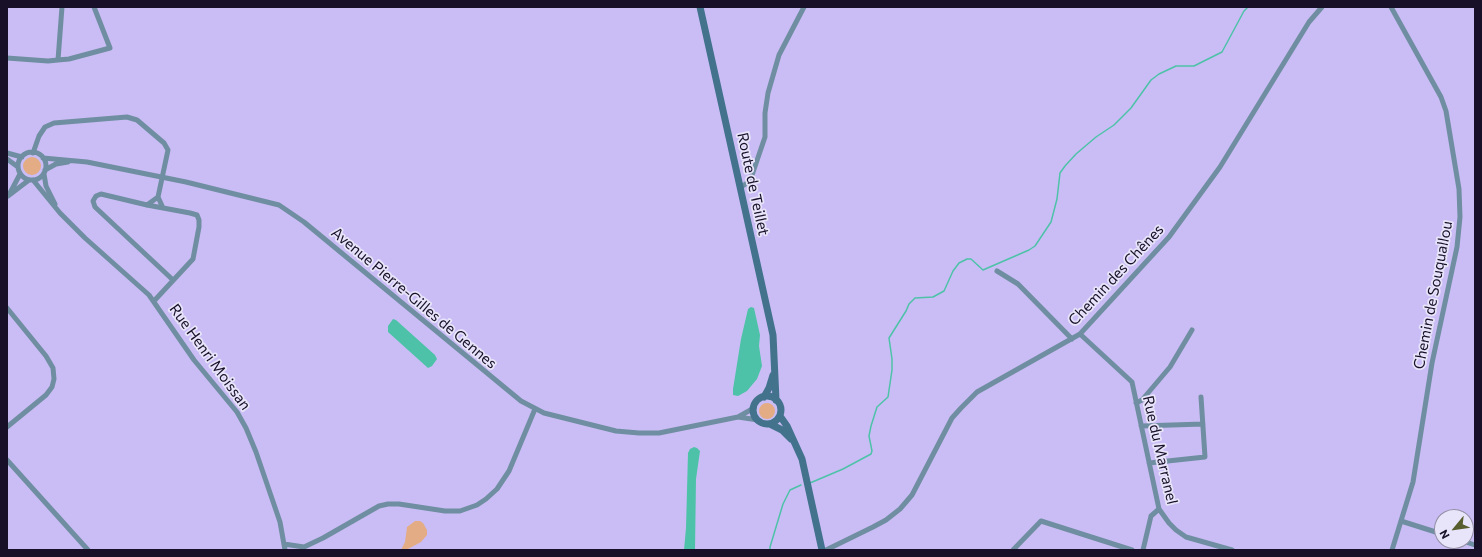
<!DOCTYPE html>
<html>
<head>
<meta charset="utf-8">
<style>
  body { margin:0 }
  #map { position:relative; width:1482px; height:557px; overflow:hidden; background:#cabdf5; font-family:Commissioner,sans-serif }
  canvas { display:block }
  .frame { position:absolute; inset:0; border:8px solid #171028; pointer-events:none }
  .north { position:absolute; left:1434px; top:509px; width:40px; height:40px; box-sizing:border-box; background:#e8e4f9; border:1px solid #948fa5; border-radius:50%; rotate:241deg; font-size:11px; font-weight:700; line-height:16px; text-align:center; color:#171028 }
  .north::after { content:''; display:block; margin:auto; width:14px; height:18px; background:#585e2d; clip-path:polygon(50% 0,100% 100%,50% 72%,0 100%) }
</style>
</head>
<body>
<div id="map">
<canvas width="1482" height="557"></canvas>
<div class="frame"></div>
<div class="north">N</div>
</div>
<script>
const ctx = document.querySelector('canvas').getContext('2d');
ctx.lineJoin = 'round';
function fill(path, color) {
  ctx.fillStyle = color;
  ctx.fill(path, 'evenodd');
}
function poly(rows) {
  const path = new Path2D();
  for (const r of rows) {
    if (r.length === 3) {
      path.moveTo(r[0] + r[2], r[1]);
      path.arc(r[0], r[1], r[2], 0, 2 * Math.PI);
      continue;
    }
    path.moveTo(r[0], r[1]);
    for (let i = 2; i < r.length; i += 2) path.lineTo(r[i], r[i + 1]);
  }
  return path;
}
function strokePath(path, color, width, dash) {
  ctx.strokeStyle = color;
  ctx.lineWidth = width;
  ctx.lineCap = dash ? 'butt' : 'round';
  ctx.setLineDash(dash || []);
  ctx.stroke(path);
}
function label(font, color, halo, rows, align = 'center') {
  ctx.font = font + ' Commissioner,sans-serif';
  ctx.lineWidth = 3.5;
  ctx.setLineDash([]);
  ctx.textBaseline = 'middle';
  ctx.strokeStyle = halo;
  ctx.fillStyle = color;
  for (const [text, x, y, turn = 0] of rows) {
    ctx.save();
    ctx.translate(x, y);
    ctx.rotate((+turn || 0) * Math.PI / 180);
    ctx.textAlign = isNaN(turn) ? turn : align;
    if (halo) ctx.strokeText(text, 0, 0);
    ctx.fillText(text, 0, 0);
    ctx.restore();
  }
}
fill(poly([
  [32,166,9],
  [767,411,8],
  [415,521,420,521,423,523,427,530,427,535,421,542,406,550,401,550,405,542,407,527]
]), '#e4ac85');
fill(poly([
  [751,307,754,308,760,335,759,346,762,366,757,379,747,391,738,396,733,395,733,389,741,339,748,309],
  [393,319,396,320,435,355,437,359,432,366,428,368,388,332,388,326],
  [694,447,697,448,700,451,696,479,695,550,684,550,686,528,688,453,690,449]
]), '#4dc2a8');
strokePath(poly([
  [810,483,843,469,871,454,872,451,869,436,871,426,877,407,888,397,892,370,892,359,889,338,906,311,909,304,915,298,933,297,944,291,953,271,959,263,967,259,971,259,983,270,1029,250,1035,246,1051,222,1057,199,1060,173,1065,166,1076,154,1096,137,1114,125,1131,108,1151,80,1159,74,1176,66,1194,66,1222,52,1244,11,1248,7],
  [770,550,770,547,783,504,790,490,801,485]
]), '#4dc2a8', 1.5);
strokePath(poly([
  [1391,7,1441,97,1446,111,1459,189,1460,217,1457,247,1432,363,1413,482,1392,550],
  [7,58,48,61,58,60,69,59,110,48,94,7],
  [58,60,62,7],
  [32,166,14],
  [7,153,22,157],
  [33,153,39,136,45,127,54,123,127,117,137,120,164,143,168,150,158,197,163,208],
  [43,158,87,162,186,182,279,205,304,222,521,401,544,413,616,431,639,433,659,433,738,417,754,408],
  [7,159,18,167],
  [45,170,56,164,68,162],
  [44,174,46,186,55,204],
  [33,180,60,213,85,238,149,295,194,360,237,412,246,428,256,452,280,522,285,550],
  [741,187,750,181,765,137,765,113,768,93,779,55,804,7],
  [10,193,20,174],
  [8,196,29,180],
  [147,205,158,197],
  [997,271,1018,284,1072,339],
  [154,301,193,259,199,227,199,220,197,215,190,213,147,205,101,194,96,196,93,201,95,207,173,280],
  [7,308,46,356,53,368,54,379,52,387,46,395,7,427],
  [1080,334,1132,382,1159,509,1169,523,1176,530,1186,537,1232,550],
  [1136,403,1142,400,1170,367,1192,330],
  [738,417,758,420],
  [1141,426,1203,424],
  [7,460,88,550],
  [1149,463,1205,457,1201,397],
  [1401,521,1442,534],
  [1463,541,1475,545],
  [284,544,304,547,323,538,379,506,388,504,399,504,445,511,460,511,477,505,486,499,497,489,509,471,535,409],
  [826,550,873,527,886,520,900,509,912,495,952,418,961,408,977,392,1080,334,1169,237,1220,167,1309,22,1322,7],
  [1013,550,1041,521,1132,550],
  [1143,550,1151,516,1159,509]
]), '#708ea1', 5);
strokePath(poly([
  [700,7,773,335,776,400],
  [767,410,14],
  [764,397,769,388,773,375],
  [780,416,787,426,802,459,822,550],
  [770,424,782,430,791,439]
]), '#43728d', 7);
label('15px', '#171028', '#e8e4f9', [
  ["Route de Teillet",753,184,78],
  ["Chemin des Chênes",1116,275,-47],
  ["Chemin de Souquallou",1433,295,-79],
  ["Avenue Pierre-Gilles de Gennes",414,298,40],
  ["Rue Henri Moissan",210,357,54],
  ["Rue du Marranel",1160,450,77]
]);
</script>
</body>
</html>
